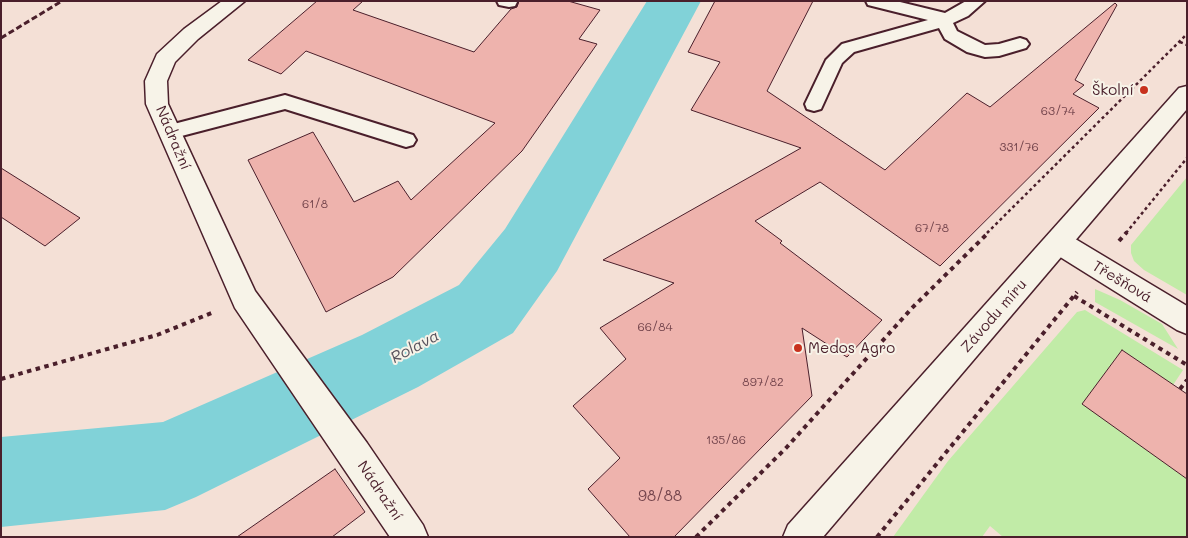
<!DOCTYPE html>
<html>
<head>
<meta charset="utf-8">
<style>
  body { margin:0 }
  #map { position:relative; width:1188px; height:538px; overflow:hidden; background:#f4e0d6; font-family:Mali,sans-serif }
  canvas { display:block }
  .frame { position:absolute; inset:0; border:2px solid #4a1f2b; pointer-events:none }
</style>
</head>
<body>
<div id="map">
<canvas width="1188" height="538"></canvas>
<div class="frame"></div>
</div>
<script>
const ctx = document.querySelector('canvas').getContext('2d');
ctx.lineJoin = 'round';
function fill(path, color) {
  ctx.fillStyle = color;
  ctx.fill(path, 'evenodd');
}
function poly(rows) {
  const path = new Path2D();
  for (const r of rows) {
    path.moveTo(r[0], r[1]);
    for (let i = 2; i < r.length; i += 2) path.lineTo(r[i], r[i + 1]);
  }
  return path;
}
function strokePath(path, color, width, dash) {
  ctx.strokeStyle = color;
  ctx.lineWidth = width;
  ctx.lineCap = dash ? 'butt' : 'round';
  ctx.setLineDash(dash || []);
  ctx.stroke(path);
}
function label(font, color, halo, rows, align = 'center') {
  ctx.font = font + ' Mali,sans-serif';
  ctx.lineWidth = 4;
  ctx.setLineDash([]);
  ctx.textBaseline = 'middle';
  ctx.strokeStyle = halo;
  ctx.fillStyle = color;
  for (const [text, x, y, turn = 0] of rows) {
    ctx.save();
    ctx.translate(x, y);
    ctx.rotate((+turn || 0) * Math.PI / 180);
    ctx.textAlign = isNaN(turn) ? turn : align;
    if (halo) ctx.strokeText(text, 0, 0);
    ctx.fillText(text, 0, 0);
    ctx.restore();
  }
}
fill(poly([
  [1187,177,1187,295,1144,270,1134,261,1131,253,1131,245],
  [1095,289,1120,300,1162,324,1178,349,1095,302],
  [1085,310,1183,370,1173,385,1122,350,1083,404,1187,479,1187,537,1003,537,990,526,982,537,893,537,948,461,1077,312]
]), '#c1eba7');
fill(poly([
  [647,1,701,1,557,271,513,333,418,387,196,497,165,510,1,527,1,437,163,422,362,335,459,285,505,229,647,1]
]), '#81d2d8');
const building = poly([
  [317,1,363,1,353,10,474,52,511,9,517,7,519,1,568,1,600,10,579,39,597,44,522,151,393,277,326,312,248,160,313,132,354,202,398,181,411,200,495,123,306,51,281,74,248,60,317,1],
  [715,1,813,1,767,91,885,170,967,93,990,107,1115,3,1117,5,1075,80,1084,85,1073,94,1099,108,940,266,820,182,755,221,782,241,780,243,882,320,847,357,802,328,812,396,674,537,630,537,588,489,620,458,573,406,626,359,600,328,674,283,603,260,801,148,691,110,720,62,688,52,715,1],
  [1,168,36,190,80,218,45,246,1,217,1,168],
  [1122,350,1187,394,1187,479,1082,404,1122,350],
  [335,469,365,512,332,537,237,537,335,469]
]);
fill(building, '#eeb3ad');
strokePath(building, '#4a1f2b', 1);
const service = poly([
  [497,1,517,1,517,2,515,6,509,7,499,5,497,1],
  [866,1,896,1,945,13,966,1,985,1,968,16,953,23,957,31,985,45,999,44,1020,38,1026,40,1029,44,1026,48,999,56,985,57,967,52,945,39,939,28,854,52,842,63,821,109,814,111,807,109,805,104,826,60,842,44,928,20,868,5,866,1],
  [285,95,413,135,416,140,413,145,406,147,285,109,170,139,163,137,160,132,163,127,170,125,285,95]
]);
const minor = poly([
  [222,1,245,1,198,39,175,62,167,81,168,104,255,291,367,443,423,525,428,537,390,537,235,308,146,104,145,81,157,54,184,29,222,1],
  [1058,231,1067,234,1187,306,1187,334,1177,330,1049,250,1045,242,1049,234,1058,231]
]);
const secondary = poly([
  [1187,86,1187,109,823,537,783,537,788,525,1179,88,1187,86]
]);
strokePath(service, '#4a1f2b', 4);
strokePath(minor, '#4a1f2b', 3);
strokePath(secondary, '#4a1f2b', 3);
strokePath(poly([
  [1180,42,1187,45],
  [987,233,1187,34],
  [1126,233,1187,158]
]), '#4a1f2b', 2.5, [3, 3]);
strokePath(poly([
  [1119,241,1127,232],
  [1074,296,1187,365],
  [1,379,157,335,214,312],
  [1180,389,1187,380],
  [696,537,786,448,912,308,989,232],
  [877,537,1077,292]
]), '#4a1f2b', 4, [4.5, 4.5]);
fill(service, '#f7f3e8');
fill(minor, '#f7f3e8');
fill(secondary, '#f7f3e8');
strokePath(poly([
  [1,38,62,1]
]), '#4a1f2b', 3, [6, 3]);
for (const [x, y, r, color] of [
  [1144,90,5,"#c8321e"],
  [798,348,5,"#c8321e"]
]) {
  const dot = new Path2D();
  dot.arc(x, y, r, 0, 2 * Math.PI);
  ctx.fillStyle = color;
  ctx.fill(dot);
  strokePath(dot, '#f7f3e8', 2);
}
label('12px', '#73444c', null, [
  ["63/74",1058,111],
  ["331/76",1019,147],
  ["61/8",315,204],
  ["67/78",932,228],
  ["66/84",655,327],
  ["897/82",763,382],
  ["135/86",726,440]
]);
label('15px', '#4a1f2b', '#f7f3e8', [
  ["Školní",1134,90],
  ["Medos Agro",808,348,"left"]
], 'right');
label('15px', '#4a1f2b', '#f7f3e8', [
  ["Nádražní",173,138,67],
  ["Třešňová",1122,282,31],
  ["Závodu míru",994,316,-49],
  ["Nádražní",380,491,56]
]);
label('15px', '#73444c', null, [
  ["98/88",660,496]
]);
label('italic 16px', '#5a555f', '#f7f3e8', [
  ["Rolava",415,347,-28]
]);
</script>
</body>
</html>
